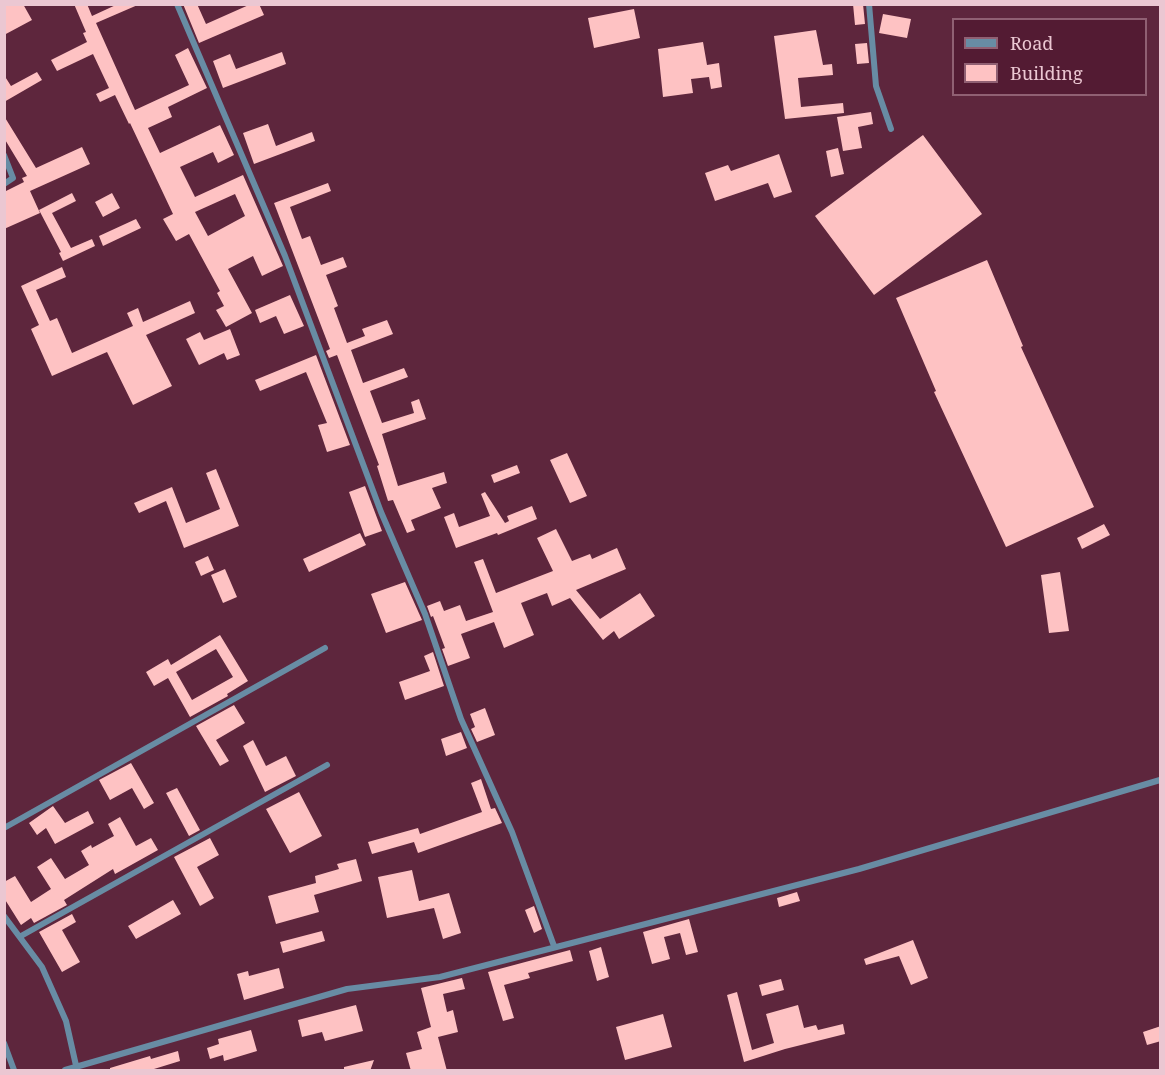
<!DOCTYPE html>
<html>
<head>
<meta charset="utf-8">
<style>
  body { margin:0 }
  #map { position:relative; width:1165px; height:1075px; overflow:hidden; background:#5e263d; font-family:"Noto Serif",serif }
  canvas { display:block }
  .frame { position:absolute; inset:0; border:6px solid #ebc7d2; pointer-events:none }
  .legend { position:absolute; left:952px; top:18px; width:195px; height:78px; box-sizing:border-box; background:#531b33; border:2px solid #906073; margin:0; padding:8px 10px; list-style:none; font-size:18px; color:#ebc7d2 }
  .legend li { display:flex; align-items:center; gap:12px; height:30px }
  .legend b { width:30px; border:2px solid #906073 }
</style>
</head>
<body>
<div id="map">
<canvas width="1165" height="1075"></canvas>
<div class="frame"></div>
<ul class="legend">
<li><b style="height:8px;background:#688ca4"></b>Road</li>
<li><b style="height:16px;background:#fec2c3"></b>Building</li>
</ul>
</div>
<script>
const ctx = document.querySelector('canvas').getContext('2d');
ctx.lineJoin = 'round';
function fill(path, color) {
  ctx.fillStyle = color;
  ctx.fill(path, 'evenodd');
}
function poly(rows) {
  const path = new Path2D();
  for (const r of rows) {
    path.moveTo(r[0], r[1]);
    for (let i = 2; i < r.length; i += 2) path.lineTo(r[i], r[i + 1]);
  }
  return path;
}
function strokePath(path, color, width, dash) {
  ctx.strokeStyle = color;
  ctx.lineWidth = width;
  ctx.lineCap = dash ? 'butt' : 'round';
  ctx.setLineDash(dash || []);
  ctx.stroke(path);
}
fill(poly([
  [4,4,23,4,32,20,4,35],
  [74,4,87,4,92,16,118,4,140,4,96,23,135,110,189,85,175,55,188,48,207,88,168,107,172,117,148,128,160,153,220,125,234,155,218,163,213,152,180,167,195,197,243,175,283,266,262,276,253,256,228,269,252,313,226,327,216,310,224,306,217,293,220,291,189,234,176,241,163,219,173,214,130,123,129,124,115,95,100,102,96,94,109,88,93,54,57,71,51,60,87,42,83,33,86,32],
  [235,194,245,216,208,236,195,212],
  [183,4,197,4,206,24,251,4,259,4,264,15,199,43],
  [853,4,863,4,865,24,855,25],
  [634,9,640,38,594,48,588,18],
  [883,14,911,19,907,38,879,33],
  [816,30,823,65,832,64,833,75,798,78,801,107,843,103,844,113,785,119,774,36],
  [703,42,707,65,719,63,722,87,711,89,709,77,691,79,693,93,663,97,658,49],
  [867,43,869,63,857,64,855,44],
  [282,52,286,64,223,88,213,61,230,54,236,69],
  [37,72,42,80,4,102,4,75,11,86],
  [871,112,873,124,858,127,862,148,843,151,837,117],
  [4,116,36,168,82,147,90,164,30,191,40,213,4,229,4,192,24,182,22,178,27,176,4,138],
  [268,124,276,146,312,132,315,141,254,164,243,133],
  [923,135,982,214,874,295,815,216],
  [838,148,844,174,831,177,826,151],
  [779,154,792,192,774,198,768,183,715,201,705,173,728,165,731,171],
  [328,183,331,191,290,207,302,239,310,236,321,265,343,257,347,267,326,275,338,306,334,308,347,343,365,336,362,329,387,320,393,334,351,350,363,383,404,368,408,377,370,391,382,423,414,413,411,402,419,399,426,419,382,434,398,486,444,472,447,483,432,488,441,508,411,520,415,530,407,533,393,500,388,501,377,466,379,465,337,355,329,358,326,351,330,349,274,203],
  [72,193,76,201,52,213,71,248,92,239,95,246,63,261,59,253,61,252,39,210],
  [112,193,120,208,103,217,95,202],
  [136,219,141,228,103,246,99,236],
  [987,260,1023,346,1021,347,1094,507,1006,547,934,392,936,391,896,298],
  [62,267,66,277,36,290,50,321,57,318,72,353,133,326,127,313,138,308,143,322,190,301,195,313,146,335,172,386,133,405,107,352,52,376,31,329,39,325,21,286],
  [290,295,304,326,284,334,276,316,260,323,255,310],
  [230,329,240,355,227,360,224,353,199,365,186,339,200,332,204,340],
  [316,355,350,445,327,452,318,425,327,423,306,372,260,391,255,380],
  [567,453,587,496,570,503,550,460],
  [517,465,520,473,494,483,491,475],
  [216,469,239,526,184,548,166,501,139,513,134,503,172,487,186,523,220,509,206,473],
  [365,486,382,531,365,537,349,492],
  [485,492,505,523,509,521,507,516,532,506,537,519,498,535,497,533,456,548,444,517,454,513,459,527,490,516,481,494],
  [1104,524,1110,535,1082,549,1077,538],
  [556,529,572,561,590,554,592,559,617,548,626,569,576,590,600,619,640,593,655,616,619,639,614,631,603,640,570,598,552,606,547,593,521,603,534,635,504,648,494,622,461,634,470,658,448,666,442,649,445,648,433,616,431,617,427,606,440,601,444,611,460,605,466,621,493,612,474,562,483,559,496,593,553,571,537,538],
  [360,533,366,545,309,572,303,559],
  [208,556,214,570,201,576,195,562],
  [225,569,237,597,223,603,211,575],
  [1060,572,1069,631,1049,633,1041,575],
  [405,582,422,620,386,633,371,594],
  [220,635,248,681,227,694,228,696,190,717,168,678,154,686,146,672,168,659,171,665],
  [216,649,233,677,192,700,176,672],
  [433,652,444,686,405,700,399,682,430,671,424,656],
  [234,705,245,723,216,740,229,761,220,766,196,726],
  [485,708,495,735,477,742,471,729,475,727,470,714],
  [461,732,467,748,446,756,441,739],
  [253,740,266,766,286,756,296,776,265,792,243,746],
  [131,763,154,803,144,809,132,788,110,800,99,780],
  [481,779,491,809,495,808,502,823,418,853,414,842,372,854,368,842,418,828,420,834,482,812,471,783],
  [177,788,200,830,189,836,166,793],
  [299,792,322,836,290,853,266,809],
  [53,806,65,823,88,811,94,823,55,844,46,828,37,835,29,823],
  [120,817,136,846,151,838,158,850,115,874,113,869,64,900,67,905,34,923,31,918,21,925,4,898,4,882,15,876,31,902,51,889,37,867,51,858,65,879,89,865,81,851,91,845,92,848,114,836,108,824],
  [210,838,219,855,197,867,214,898,200,906,174,857],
  [356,859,362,881,314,895,319,912,276,924,268,896,316,883,315,876,339,869,337,864],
  [412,870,419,901,449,893,461,933,443,939,434,908,387,918,378,877],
  [797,892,800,901,779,907,777,898],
  [173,900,181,914,136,939,128,926],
  [534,906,542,929,534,933,525,910],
  [72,914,76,922,62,930,80,962,62,972,39,932],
  [689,919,698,952,686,955,680,933,664,937,670,959,652,964,643,932],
  [322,931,325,941,283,953,280,942],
  [913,940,928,978,911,985,899,956,866,965,864,959],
  [601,947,609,977,597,981,589,951],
  [570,950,573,961,528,973,530,978,504,985,514,1018,503,1021,488,972],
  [279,968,284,988,244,1000,237,974,248,971,249,976],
  [462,978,465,989,443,994,447,1012,453,1010,458,1032,438,1037,447,1071,411,1071,406,1053,422,1049,417,1032,431,1027,421,988],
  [781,979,784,990,762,996,759,985],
  [737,992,752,1050,774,1043,766,1014,798,1005,804,1028,816,1025,818,1030,843,1024,845,1034,785,1049,744,1062,727,995],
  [356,1005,363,1031,325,1041,322,1032,302,1037,298,1020],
  [663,1014,672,1047,625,1060,616,1027],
  [1161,1026,1161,1041,1147,1045,1143,1032],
  [251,1030,257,1051,224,1061,223,1055,210,1059,207,1048,219,1044,218,1039],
  [178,1051,180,1061,154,1069,154,1071,110,1071,110,1068,150,1056,151,1059],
  [374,1060,370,1071,344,1071,344,1067]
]), '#fec2c3');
strokePath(poly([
  [177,4,285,256,381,512,425,614,461,719,512,832,554,946],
  [869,4,876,86,891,129],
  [4,155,13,178,4,184],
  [4,828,325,648],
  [4,916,42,967,66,1021,77,1070],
  [21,936,327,765],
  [4,1043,14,1070],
  [65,1070,347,989,440,977,859,869,1160,780]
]), '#688ca4', 6);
</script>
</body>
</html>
